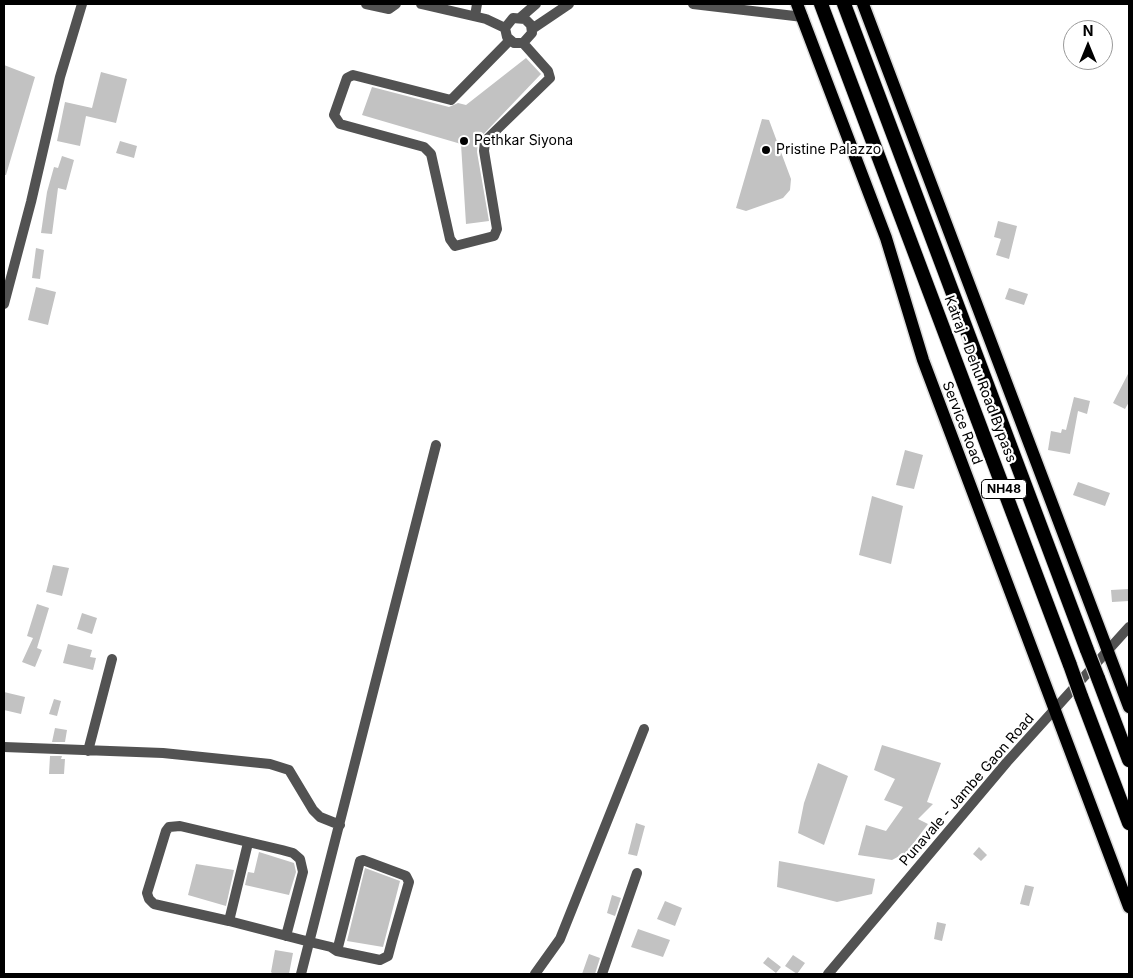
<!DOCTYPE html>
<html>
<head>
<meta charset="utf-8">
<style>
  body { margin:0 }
  #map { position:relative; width:1133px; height:978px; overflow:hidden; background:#fff; font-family:Inter,sans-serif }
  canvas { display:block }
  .frame { position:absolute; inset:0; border:5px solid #000; pointer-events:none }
  .north { position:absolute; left:1063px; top:20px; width:50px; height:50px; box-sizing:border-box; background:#fff; border:1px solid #999; border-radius:50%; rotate:0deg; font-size:14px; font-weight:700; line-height:20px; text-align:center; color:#000 }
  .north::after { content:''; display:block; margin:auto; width:18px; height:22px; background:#000; clip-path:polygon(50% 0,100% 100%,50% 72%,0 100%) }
</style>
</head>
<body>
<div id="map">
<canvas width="1133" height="978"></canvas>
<div class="frame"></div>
<div class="north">N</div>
</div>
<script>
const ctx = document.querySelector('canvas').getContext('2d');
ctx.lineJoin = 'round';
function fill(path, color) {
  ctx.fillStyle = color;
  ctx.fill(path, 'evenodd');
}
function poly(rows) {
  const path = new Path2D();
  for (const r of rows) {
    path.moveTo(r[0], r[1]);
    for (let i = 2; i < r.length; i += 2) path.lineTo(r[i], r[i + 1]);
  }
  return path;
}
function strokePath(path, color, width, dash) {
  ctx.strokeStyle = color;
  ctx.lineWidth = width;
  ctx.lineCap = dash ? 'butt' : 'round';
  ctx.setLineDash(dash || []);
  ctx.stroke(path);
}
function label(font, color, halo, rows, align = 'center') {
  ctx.font = font + ' Inter,sans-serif';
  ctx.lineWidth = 4.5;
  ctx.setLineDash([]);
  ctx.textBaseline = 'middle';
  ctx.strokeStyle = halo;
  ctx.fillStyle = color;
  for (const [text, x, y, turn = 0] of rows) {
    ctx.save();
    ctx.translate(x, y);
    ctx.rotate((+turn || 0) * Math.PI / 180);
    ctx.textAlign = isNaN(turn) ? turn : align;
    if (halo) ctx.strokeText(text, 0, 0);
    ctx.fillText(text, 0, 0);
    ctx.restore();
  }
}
fill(poly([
  [526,58,541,74,478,140,477,152,489,221,466,224,461,144,362,115,372,87,449,107,458,103,466,105],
  [4,65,35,77,6,175,4,175],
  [101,72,127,79,116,123,86,116,80,146,57,141,65,102,92,108],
  [762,119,769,120,791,179,790,190,783,198,746,211,736,208],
  [120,141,137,146,134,158,116,153],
  [62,156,74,160,66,190,58,188,52,234,41,233,47,192,54,167,58,168],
  [998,221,1017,226,1009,259,996,255,1001,239,994,237],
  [36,248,44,250,40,279,32,278],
  [36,287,56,292,48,325,28,320],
  [1009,288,1028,294,1024,305,1005,299],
  [1129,372,1129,402,1125,409,1113,403],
  [1074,397,1090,401,1087,414,1078,411,1070,454,1048,450,1051,431,1061,433,1062,429,1066,430],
  [905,450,923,455,914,489,896,485],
  [1078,482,1110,493,1105,506,1073,495],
  [872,496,903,506,891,564,859,555],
  [53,565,69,568,62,596,46,592],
  [1129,589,1129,601,1112,602,1111,590],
  [37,604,49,608,37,648,42,650,35,667,22,662,33,638,27,636],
  [82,613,97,618,92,634,77,629],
  [68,644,92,650,90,657,96,658,93,670,63,663],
  [4,692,25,697,21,714,4,710],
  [54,699,61,701,57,716,49,714],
  [55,728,67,730,65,742,52,742],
  [882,745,941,763,927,802,933,804,918,819,928,824,907,852,892,860,858,855,866,825,886,831,903,807,884,800,895,779,874,770],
  [50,756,62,756,61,759,65,759,64,774,49,774],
  [818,763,848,776,824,845,798,833,804,803],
  [636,823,645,826,637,856,628,854],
  [979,847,987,855,981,861,973,854],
  [259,852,294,863,296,872,289,895,245,885,248,872,254,873],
  [779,861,875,879,872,894,837,902,777,887],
  [196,864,234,870,226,906,188,895],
  [365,868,400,881,383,947,347,941],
  [1025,885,1034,887,1029,906,1020,904],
  [612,895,621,898,615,916,607,913],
  [665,901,682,908,675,926,657,919],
  [937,922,946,924,942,941,934,939],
  [638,929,670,940,663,957,631,947],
  [275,950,293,953,289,974,273,974,271,972],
  [589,954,600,958,595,974,582,974],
  [793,955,805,963,797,974,785,966],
  [768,957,781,967,776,973,763,963]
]), '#c2c2c2');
const primary = poly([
  [797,4,886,238,923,360,1129,907],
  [863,4,1129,707]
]);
const trunk = poly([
  [821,4,1070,665],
  [844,4,1087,650],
  [1098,678,1129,760],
  [1081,696,1129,823]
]);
strokePath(primary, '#dbdbdb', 15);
strokePath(trunk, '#dbdbdb', 16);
strokePath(poly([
  [366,4,389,9,396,4],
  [421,4,486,19,505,28],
  [693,4,803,17],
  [475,16,477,4],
  [521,17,536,4],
  [532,29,569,4],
  [510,40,451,100,353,75,347,78,334,115,340,124,424,147,431,154,450,239,455,246,494,236,497,229,484,151,485,141,550,78,548,71,523,43,514,43,507,37,505,28,513,18,525,19,531,25,532,33,523,43],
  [4,747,163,753,270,764,289,770,313,810,320,817,340,825],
  [88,751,112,659],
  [229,921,248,843],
  [286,936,303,872,300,859,293,853,282,850,180,826,169,827,166,831,147,893,149,899,154,904,229,921,310,942,331,947,337,951,380,960,388,956,392,941,409,882,406,876,363,860,360,861,337,951],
  [301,974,436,445],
  [535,974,560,939,644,729],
  [602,974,637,873]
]), '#525252', 10);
strokePath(poly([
  [4,304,31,202,60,77,82,4],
  [828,974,1007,762,1129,627]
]), '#525252', 10);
strokePath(primary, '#000', 12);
strokePath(trunk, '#000', 14);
const trunkBridge = poly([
  [1087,650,1098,678],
  [1070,665,1081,696]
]);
strokePath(trunkBridge, '#dbdbdb', 16, []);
strokePath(trunkBridge, '#000', 14);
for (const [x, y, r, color] of [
  [464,141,5,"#000"],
  [766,150,5,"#000"]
]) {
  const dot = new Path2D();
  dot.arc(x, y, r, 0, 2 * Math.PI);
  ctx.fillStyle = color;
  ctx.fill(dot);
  strokePath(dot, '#fff', 2);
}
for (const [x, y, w] of [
  [1004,489,45]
]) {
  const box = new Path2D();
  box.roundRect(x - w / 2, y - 9.5, w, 19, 4);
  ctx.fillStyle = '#fff';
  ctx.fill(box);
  strokePath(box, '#000', 1);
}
label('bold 12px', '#000', null, [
  ["NH48",1004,489]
]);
label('14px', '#000', '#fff', [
  ["Pethkar Siyona",474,141],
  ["Pristine Palazzo",776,150]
], 'left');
label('14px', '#000', '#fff', [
  ["Katraj - Dehu Road Bypass",980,379,69],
  ["Service Road",962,423,69],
  ["Punavale - Jambe Gaon Road",967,790,-49]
]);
</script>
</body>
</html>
